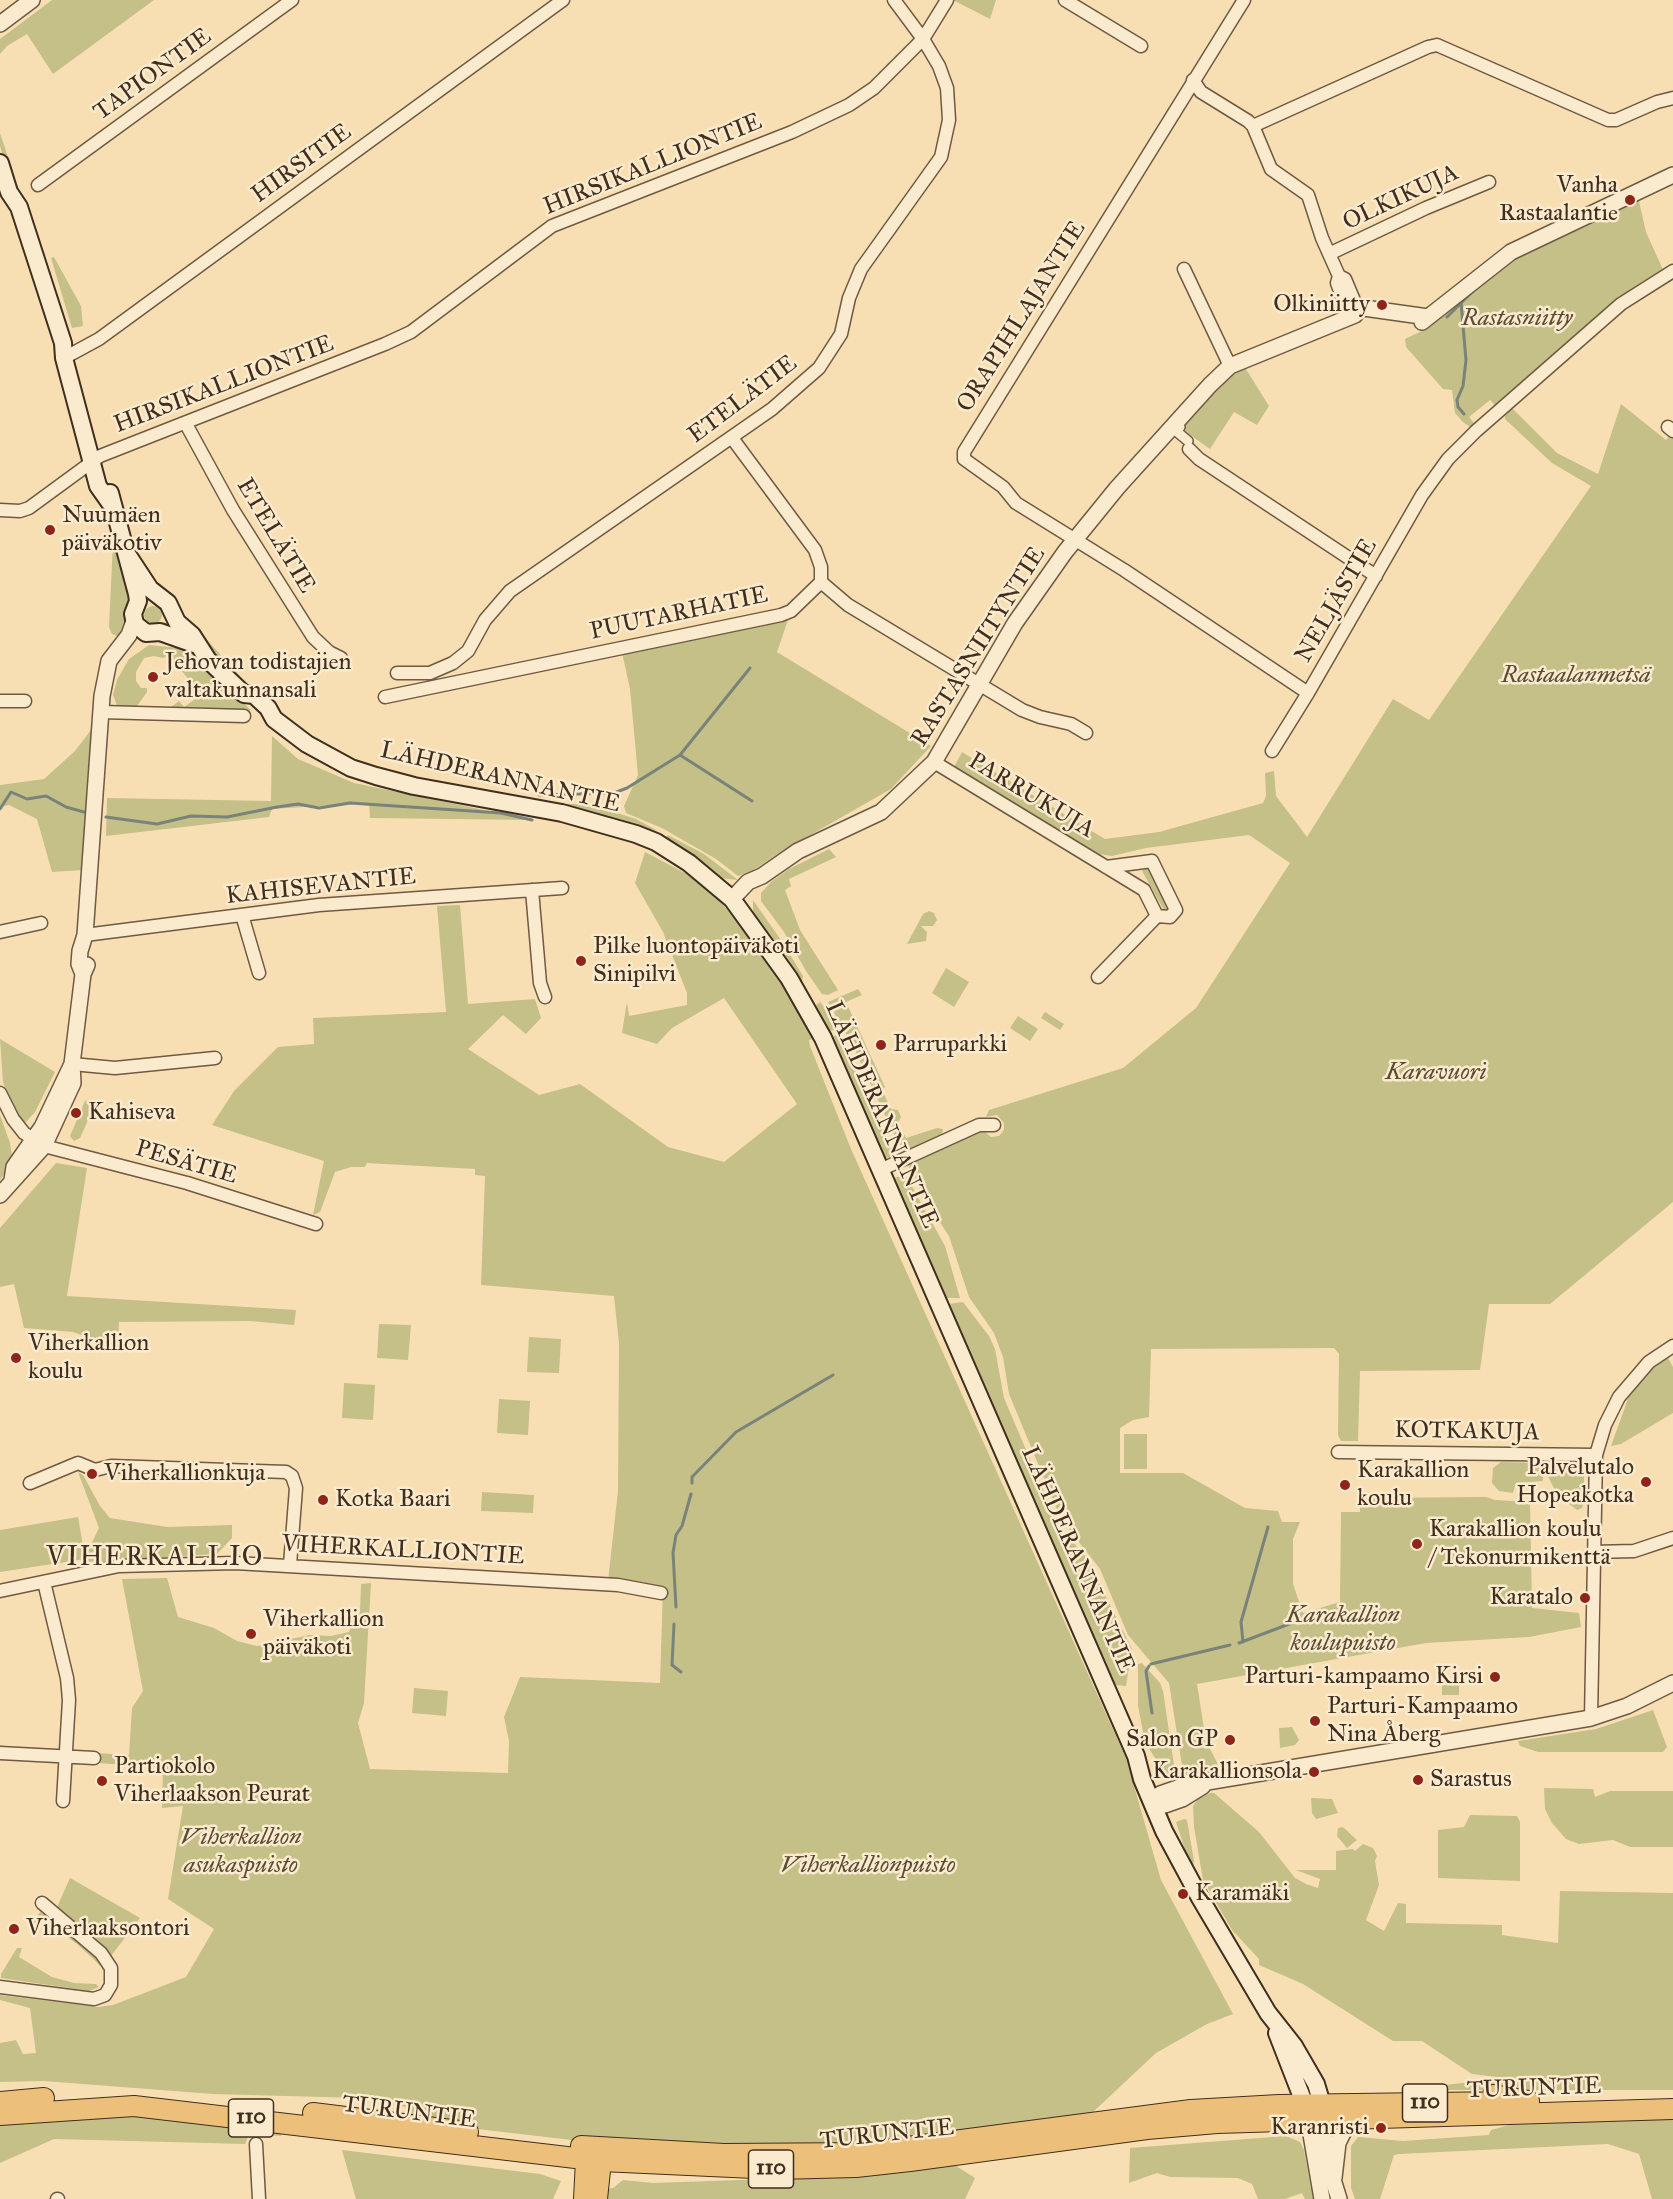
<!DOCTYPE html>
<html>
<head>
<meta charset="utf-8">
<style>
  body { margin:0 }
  canvas { display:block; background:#f8dfb3 }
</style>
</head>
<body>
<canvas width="1673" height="2199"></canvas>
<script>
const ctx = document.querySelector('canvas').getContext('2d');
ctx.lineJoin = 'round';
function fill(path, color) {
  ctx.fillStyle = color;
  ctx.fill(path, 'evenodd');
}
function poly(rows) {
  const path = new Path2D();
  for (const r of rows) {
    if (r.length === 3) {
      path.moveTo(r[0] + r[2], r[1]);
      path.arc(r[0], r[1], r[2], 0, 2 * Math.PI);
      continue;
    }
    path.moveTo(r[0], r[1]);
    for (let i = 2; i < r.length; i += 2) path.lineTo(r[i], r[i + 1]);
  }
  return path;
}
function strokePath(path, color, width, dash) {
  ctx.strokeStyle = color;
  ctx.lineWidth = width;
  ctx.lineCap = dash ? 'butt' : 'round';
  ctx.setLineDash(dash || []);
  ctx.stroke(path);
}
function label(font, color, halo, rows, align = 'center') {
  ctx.font = font + ' "IM FELL Great Primer",serif';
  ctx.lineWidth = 5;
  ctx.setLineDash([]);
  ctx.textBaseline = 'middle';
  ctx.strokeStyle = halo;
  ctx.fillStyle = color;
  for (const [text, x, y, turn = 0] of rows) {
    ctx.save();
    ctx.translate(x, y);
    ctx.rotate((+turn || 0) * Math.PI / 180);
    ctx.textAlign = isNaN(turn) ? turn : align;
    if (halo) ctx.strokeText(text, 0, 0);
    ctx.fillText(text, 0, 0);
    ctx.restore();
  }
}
fill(poly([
  [52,0,154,0,53,74,27,34,7,46,0,54,0,39],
  [953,0,996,0,990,19],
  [0,133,21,197,19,198,8,171,0,146],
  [1638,197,1646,232,1664,272,1497,407,1490,400,1469,417,1478,428,1476,431,1463,422,1455,413,1452,390,1443,389,1406,347,1405,339,1430,327,1500,265],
  [54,257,81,306,83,326,72,328,51,258],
  [1244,366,1269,406,1257,425,1234,412,1210,449,1183,430,1183,423,1224,380],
  [1621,404,1666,440,1670,435,1673,437,1673,1202,1550,1304,1489,1304,1480,1370,1360,1371,1358,1441,1341,1441,1338,1435,1339,1354,1334,1348,1151,1349,1149,1417,1133,1420,1120,1428,1120,1473,1183,1473,1245,1508,1278,1511,1282,1522,1300,1522,1293,1539,1293,1584,1303,1613,1340,1602,1341,1512,1360,1512,1360,1498,1486,1497,1495,1500,1530,1502,1532,1608,1579,1613,1581,1627,1529,1637,1426,1643,1197,1684,1206,1741,1222,1772,1184,1778,1169,1683,1128,1635,1100,1569,1061,1519,1009,1394,1003,1357,994,1333,969,1297,949,1236,925,1200,907,1163,977,1130,983,1130,991,1137,999,1136,1004,1130,1004,1123,997,1115,986,1117,989,1110,1123,1068,1196,1008,1290,863,1249,835,1146,848,1112,856,1099,854,954,767,962,752,1105,839,1159,832,1263,803,1266,796,1265,773,1274,771,1276,796,1307,837,1393,699,1429,720,1591,486,1552,463,1505,419,1505,416,1512,408,1557,453,1598,474],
  [113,542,124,563,131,593,129,624,122,638,112,634,109,627],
  [153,615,9],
  [791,611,777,652,931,746,891,789,777,854,752,871,738,876,716,859,662,828,626,813,624,806,638,775,630,689,621,648],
  [198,630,250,687,219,662],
  [149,645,178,648,181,645,251,710,243,713,167,710,179,701,184,707,201,695,169,655,163,658,154,656,144,658,136,672,136,681,141,688,147,688,147,692,135,709,118,708,113,695,117,680,129,659],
  [94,726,83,870,52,872,37,819,9,805,0,807,0,785,44,779,75,751],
  [272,736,298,759,354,783,532,820,370,818,369,803,272,809,269,817,106,836,107,798,271,801],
  [549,804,576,804,608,810,636,819,658,831],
  [668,835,704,854,738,880,719,878,666,837],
  [829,849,836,857,789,879,791,886,785,890,800,930,838,990,828,995,822,994,806,971,784,932,761,901,761,893,771,882,789,869],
  [645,852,704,883,745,930,791,994,812,1039,809,1040,810,1046,851,1149,1126,1758,1161,1880,1233,2014,1207,2024,1156,2053,1092,2113,864,2148,572,2140,460,2127,414,2117,406,2107,359,2098,213,2094,44,2081,0,2082,0,2043,16,2040,23,2054,36,2053,30,2008,0,2000,0,1995,98,2007,113,2005,186,1977,214,1929,168,1899,183,1806,162,1808,163,1767,96,1763,97,1753,129,1755,132,1708,143,1691,122,1579,167,1578,178,1617,214,1628,237,1641,257,1646,310,1635,331,1636,349,1632,354,1619,360,1613,361,1584,371,1583,364,1703,358,1723,370,1769,508,1773,509,1741,504,1717,520,1677,660,1683,663,1587,608,1581,618,1491,619,1343,614,1296,481,1285,485,1176,475,1175,475,1169,367,1163,365,1167,351,1167,335,1172,320,1212,313,1215,324,1161,212,1125,234,1091,278,1047,314,1044,313,1018,446,1012,437,906,460,905,468,1004,535,999,541,1018,526,1034,503,1015,468,1049,539,1095,580,1084,668,1147,724,1162,797,1104,724,998,672,1028,657,1044,622,1033,627,1002,629,1016,687,1005,687,993,663,932,635,883],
  [1147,867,1170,909,1169,911,1165,912,1142,871],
  [753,900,781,940,803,976,802,981,753,915],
  [929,911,934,913,937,920,933,926,921,926,927,932,926,941,907,944,923,914],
  [946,968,969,982,954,1007,932,993],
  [858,989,862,995,846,1002,885,1087,882,1090,891,1109,898,1110,901,1117,898,1123,906,1138,937,1128,943,1129,942,1135,903,1154,853,1046,828,1002],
  [820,1002,825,1008,837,1029,829,1031,816,1005],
  [1045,1012,1064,1024,1060,1030,1041,1018],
  [1018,1016,1038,1029,1030,1041,1010,1028],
  [837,1035,841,1037,896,1158,883,1157,843,1066,832,1037],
  [0,1039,55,1072,35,1112,24,1124,9,1101,3,1082],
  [89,1099,88,1120,80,1138,74,1141,70,1136,85,1101],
  [0,1115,10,1143,13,1162,0,1180],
  [56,1163,87,1168,67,1296,296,1310,294,1325,250,1321,119,1322,118,1348,73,1332,24,1328,14,1284,0,1287,0,1228],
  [905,1174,945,1246,960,1298,945,1298,897,1191,892,1179],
  [963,1302,989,1336,995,1349,1004,1398,1058,1525,1086,1557,1132,1649,1126,1686,1116,1685,1105,1671,1091,1631,948,1304],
  [379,1324,411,1325,408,1360,377,1358],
  [529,1337,561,1339,559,1373,527,1372],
  [1666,1354,1673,1367,1673,1413,1621,1444,1611,1446,1629,1396],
  [344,1383,375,1385,373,1420,342,1418],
  [499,1399,530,1401,528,1435,497,1433],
  [1124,1434,1147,1434,1147,1469,1124,1469],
  [1501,1462,1540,1463,1543,1465,1543,1481,1516,1483,1513,1493,1499,1491,1492,1483,1493,1468],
  [1569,1464,1580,1466,1584,1471,1584,1501,1582,1508,1577,1510,1557,1495,1548,1476,1551,1465],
  [78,1472,83,1475,100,1506,110,1518,167,1527,232,1525,232,1538,217,1554,87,1562,85,1559,0,1572,0,1530,78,1517,85,1557,99,1528],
  [482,1492,534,1495,533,1513,481,1511],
  [1142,1663,1160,1683,1163,1691,1175,1772,1173,1778,1163,1771,1145,1742,1138,1706,1138,1664],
  [1442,1683,1459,1683,1459,1695,1442,1695],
  [414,1688,448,1691,446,1716,412,1713],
  [1653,1710,1667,1747,1663,1752,1538,1752,1520,1746,1518,1741,1596,1729],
  [1292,1727,1299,1740,1295,1745,1280,1748,1279,1728],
  [1544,1788,1593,1789,1595,1797,1610,1791,1673,1791,1673,1847,1630,1847,1613,1840,1579,1844,1566,1839,1552,1823,1545,1809],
  [1210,1793,1214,1793,1259,1832,1295,1878,1306,1884,1318,1888,1320,1879,1296,1870,1336,1870,1336,1851,1353,1849,1355,1851,1363,1844,1373,1848,1377,1856,1375,1861,1379,1885,1366,1920,1384,1931,1398,1903,1406,1904,1406,1923,1502,1925,1502,1935,1558,1943,1560,1891,1673,1893,1673,2090,1401,2090,1506,2078,1472,2074,1422,2041,1393,2041,1303,1984,1259,1965,1259,1959,1232,1930,1203,1880,1194,1827,1193,1806,1197,1800],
  [1311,1798,1332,1799,1338,1813,1316,1819,1312,1813],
  [1470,1815,1517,1816,1520,1822,1520,1881,1438,1878,1438,1830,1464,1827],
  [1184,1819,1187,1820,1194,1861,1192,1871,1176,1822],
  [1343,1827,1357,1840,1347,1848,1337,1836,1338,1828],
  [70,1878,140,1918,111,1956,57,1907],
  [40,1912,70,1930,101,1961,105,1970,77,1944,41,1918,35,1925,32,1923],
  [17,1948,22,1948,19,1957,52,1977,74,1983,96,1984,99,1987,89,1991,1,1978,1,1974],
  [111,2110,283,2126,281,2136,255,2134,248,2137,245,2144,54,2139,0,2163,0,2119],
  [1673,2112,1673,2199,1652,2199,1639,2154,1608,2144,1399,2154,1394,2155,1380,2199,1355,2199,1351,2188,1351,2146,1358,2137,1403,2141,1489,2135,1491,2130,1509,2125,1632,2120],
  [1286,2136,1300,2142,1304,2150,1313,2199,1305,2199,1302,2193,1285,2199,1258,2199,1252,2184,1238,2178,1170,2177,1157,2173,1129,2183,1130,2148],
  [342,2150,540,2174,561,2181,553,2199,356,2199],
  [953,2164,975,2178,965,2199,602,2199,605,2189,613,2188,623,2180,653,2183,853,2176]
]), '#c4c088');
strokePath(poly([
  [1461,302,1466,360,1463,386,1457,400,1458,407,1464,414],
  [1447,317,1473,291],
  [680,755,752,801],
  [539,795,614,793,627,788,680,755,750,668],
  [0,809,11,792,27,799,46,796,66,807,84,812],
  [106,817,157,824,191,816,227,817,277,807,298,804,319,808,350,803,501,813,532,820],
  [692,1483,692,1477,736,1432,833,1375],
  [676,1607,673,1553,676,1535,682,1526,691,1494],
  [674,1624,672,1665,681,1672],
  [1243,1642,1241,1622,1268,1527],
  [1239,1643,1297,1621,1309,1619],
  [1151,1664,1230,1645],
  [1149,1666,1146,1671,1152,1713]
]), '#7a8379', 3);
const pedestrian = poly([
  [1180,427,1176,431,1188,441]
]);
const minor = poly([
  [894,0,923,39,947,0],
  [1065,0,1141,46],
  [1244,0,964,452,964,459,1003,487,1016,503,1124,570,1308,693,1422,495,1448,459,1476,431,1621,304,1673,271],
  [1193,80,1201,92,1248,121,1253,126,1271,169,1308,195,1322,238,1339,276,1337,283,1350,317],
  [1253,126,1428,47,1437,45,1608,120,1616,120,1657,102,1673,98],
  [38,185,292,0],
  [1331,253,1426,208,1489,182],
  [1184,269,1230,366],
  [1339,276,1345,279,1358,310],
  [64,358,99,339,563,0],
  [186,424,233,510,313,637,329,652,341,658],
  [1668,427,1673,431],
  [732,438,815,550,821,567,821,582],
  [1189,449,1199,459,1376,576],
  [0,510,20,511,29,508,100,456,385,344,411,332,552,226,792,132,849,105,874,88,923,39,939,66,947,88,949,120,941,157,861,269,849,298,841,334,819,368,772,409,510,591,485,620,468,651,453,663,430,673,397,673],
  [385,697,781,615,791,611,821,582,848,605,1022,710,1040,717,1071,724,1086,733],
  [0,701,25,701],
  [101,712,244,716],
  [1272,751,1308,693],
  [934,762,1144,890,1157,916],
  [1106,867,1152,861,1176,910,1170,917,1157,916],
  [532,890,540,983,545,997],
  [242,915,259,973],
  [0,932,41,923],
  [85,935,319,905,562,888],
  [1098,977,1157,916],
  [72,1064,115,1068,215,1058],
  [0,1093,13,1119,24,1133,44,1146,187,1183,316,1224],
  [880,1170,979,1125,994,1125],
  [1338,1452,1596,1455],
  [30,1483,78,1463,95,1470,111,1466,286,1472,292,1476,296,1488,290,1565],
  [1593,1552,1634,1551,1673,1538],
  [44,1582,67,1678,69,1700,63,1801],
  [0,1591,119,1566,235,1563,618,1585,661,1593],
  [1591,1718,1596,1455,1605,1425,1619,1397,1649,1362,1673,1346],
  [0,1753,94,1758],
  [0,1987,94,1999,105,1995,111,1985,111,1968,101,1953,42,1903],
  [256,2144,259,2199],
  [57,2199,58,2199]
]);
const tertiary = poly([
  [0,24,32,0],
  [1422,322,1511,252,1673,175],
  [732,899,748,882,762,876,798,851,881,812,934,762,1015,623,1065,552,1117,488,1210,385,1230,366,1355,315,1358,310,1364,308,1428,317],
  [83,974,79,964,80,951,85,935,102,696,109,661,129,635,134,621],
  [12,1180,14,1167,42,1127,72,1064],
  [0,1195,44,1146,73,1083,72,1064,83,974,87,965],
  [1153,1805,1160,1794,1183,1786,1591,1718,1627,1706,1673,1683],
  [1153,1805,1165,1805,1182,1799,1203,1786],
  [1323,2110,1327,2160,1339,2199],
  [1307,2111,1322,2199],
  [1334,2178,1338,2143,1345,2129,1355,2119]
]);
const secondary = poly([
  [0,163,9,192,19,207,63,343,64,358,98,486,110,503],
  [110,493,137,594,138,601,133,614,135,624,146,633,160,632,194,644],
  [127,554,150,589,168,603,177,622,192,635,208,660,244,694,254,695,268,708,274,719,307,744,351,768,376,776,414,786,562,813,636,834,656,842,689,863,732,899,789,978,823,1038,1136,1756,1142,1779,1164,1831,1200,1898,1268,2013,1294,2046,1316,2084,1322,2104],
  [1277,2033,1305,2105]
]);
const primary = poly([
  [1493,2095,1529,2101],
  [0,2102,44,2098],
  [313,2113,468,2132],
  [0,2115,134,2106,601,2161,776,2169,856,2167,910,2161,1147,2129,1217,2123,1673,2109],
  [581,2146,724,2154,862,2153,1191,2110,1279,2105,1505,2102]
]);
const trunk = poly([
  [596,2147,601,2161,597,2199],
  [584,2199,586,2160,596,2147]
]);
strokePath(pedestrian, '#6e5a43', 12);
strokePath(minor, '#6e5a43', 15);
strokePath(tertiary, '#6e5a43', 18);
strokePath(secondary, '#402e1e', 20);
strokePath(primary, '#402e1e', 22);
strokePath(trunk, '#402e1e', 22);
strokePath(pedestrian, '#faeace', 9);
strokePath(minor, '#faeace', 12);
strokePath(tertiary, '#faeace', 15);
strokePath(secondary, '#faeace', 16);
strokePath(primary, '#ecc07a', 20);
strokePath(trunk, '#ecc07a', 20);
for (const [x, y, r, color] of [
  [1630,200,6,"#8f2418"],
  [1382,305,6,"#8f2418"],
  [50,530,6,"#8f2418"],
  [153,677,6,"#8f2418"],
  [581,961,6,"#8f2418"],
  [881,1045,6,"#8f2418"],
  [76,1113,6,"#8f2418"],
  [16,1358,6,"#8f2418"],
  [92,1474,6,"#8f2418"],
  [1646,1482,6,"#8f2418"],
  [1345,1485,6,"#8f2418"],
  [323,1500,6,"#8f2418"],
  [1417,1544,6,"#8f2418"],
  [1585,1598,6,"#8f2418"],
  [251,1634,6,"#8f2418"],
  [1495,1677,6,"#8f2418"],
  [1315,1721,6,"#8f2418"],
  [1230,1740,6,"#8f2418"],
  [1314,1772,6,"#8f2418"],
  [1418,1780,6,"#8f2418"],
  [102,1781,6,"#8f2418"],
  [1183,1894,6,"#8f2418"],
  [14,1929,6,"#8f2418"],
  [1381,2128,6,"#8f2418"]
]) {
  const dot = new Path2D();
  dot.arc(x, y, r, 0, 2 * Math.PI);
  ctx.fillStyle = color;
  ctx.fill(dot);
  strokePath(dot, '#faeace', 2);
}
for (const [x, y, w] of [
  [1425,2103,45],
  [251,2118,45],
  [771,2169,45]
]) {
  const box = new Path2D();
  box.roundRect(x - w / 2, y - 19, w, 38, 4.5);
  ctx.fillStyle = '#faeace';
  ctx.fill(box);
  strokePath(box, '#402e1e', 1.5);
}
label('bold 22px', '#402e1e', null, [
  ["110",1425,2103],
  ["110",251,2118],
  ["110",771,2169]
]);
label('24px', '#402e1e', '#faeace', [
  ["TAPIONTIE",153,75,-36],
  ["HIRSITIE",302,164,-36],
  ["HIRSIKALLIONTIE",653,165,-22],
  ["OLKIKUJA",1401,198,-25],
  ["ORAPIHLAJANTIE",1022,317,-58],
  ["HIRSIKALLIONTIE",224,385,-21],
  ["ETELÄTIE",743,400,-37],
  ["ETELÄTIE",275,536,59],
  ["NELJÄSTIE",1337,601,-60],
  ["PUUTARHATIE",679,614,-12],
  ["RASTASNIITYNTIE",979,647,-58],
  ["LÄHDERANNANTIE",500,778,13],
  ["PARRUKUJA",1031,796,31],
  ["KAHISEVANTIE",321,887,-6],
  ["LÄHDERANNANTIE",881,1115,66],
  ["PESÄTIE",186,1163,16],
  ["KOTKAKUJA",1467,1432,1],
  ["VIHERKALLIONTIE",403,1551,3],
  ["LÄHDERANNANTIE",1077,1560,66],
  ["TURUNTIE",1534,2089,-2],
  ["TURUNTIE",409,2113,7],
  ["TURUNTIE",887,2135,-6]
]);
label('24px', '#402e1e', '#faeace', [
  ["Vanha",1618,186,"right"],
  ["Rastaalantie",1618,214,"right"],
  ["Olkiniitty",1370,305,"right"],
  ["Nuumäen",62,516],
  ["päiväkotiv",62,544],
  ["Jehovan todistajien",165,663],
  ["valtakunnansali",165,691],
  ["Pilke luontopäiväkoti",593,947],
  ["Sinipilvi",593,975],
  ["Parruparkki",893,1045],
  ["Kahiseva",88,1113],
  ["Viherkallion",28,1344],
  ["koulu",28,1372],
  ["Palvelutalo",1634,1468,"right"],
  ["Hopeakotka",1634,1496,"right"],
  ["Karakallion",1357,1471],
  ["koulu",1357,1499],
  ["Viherkallionkuja",104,1474],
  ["Kotka Baari",335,1500],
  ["Karakallion koulu",1429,1530],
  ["/ Tekonurmikenttä",1429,1558],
  ["Karatalo",1573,1598,"right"],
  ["Viherkallion",263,1620],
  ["päiväkoti",263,1648],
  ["Parturi-kampaamo Kirsi",1483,1677,"right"],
  ["Parturi-Kampaamo",1327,1707],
  ["Nina Åberg",1327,1735],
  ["Salon GP",1218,1740,"right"],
  ["Partiokolo",114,1767],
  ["Viherlaakson Peurat",114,1795],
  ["Karakallionsola",1302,1772,"right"],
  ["Sarastus",1430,1780],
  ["Karamäki",1195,1894],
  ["Viherlaaksontori",26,1929],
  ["Karanristi",1369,2128,"right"]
], 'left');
label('italic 24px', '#5a4b33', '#faeace', [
  ["Rastasniitty",1517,319],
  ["Rastaalanmetsä",1576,676],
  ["Karavuori",1436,1073],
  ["Karakallion",1343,1616],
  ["koulupuisto",1343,1644],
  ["Viherkallion",241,1838],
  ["asukaspuisto",241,1866],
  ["Viherkallionpuisto",868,1866]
]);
ctx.letterSpacing = '1.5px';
label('27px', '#402e1e', '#faeace', [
  ["VIHERKALLIO",155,1558]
]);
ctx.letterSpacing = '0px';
</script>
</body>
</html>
